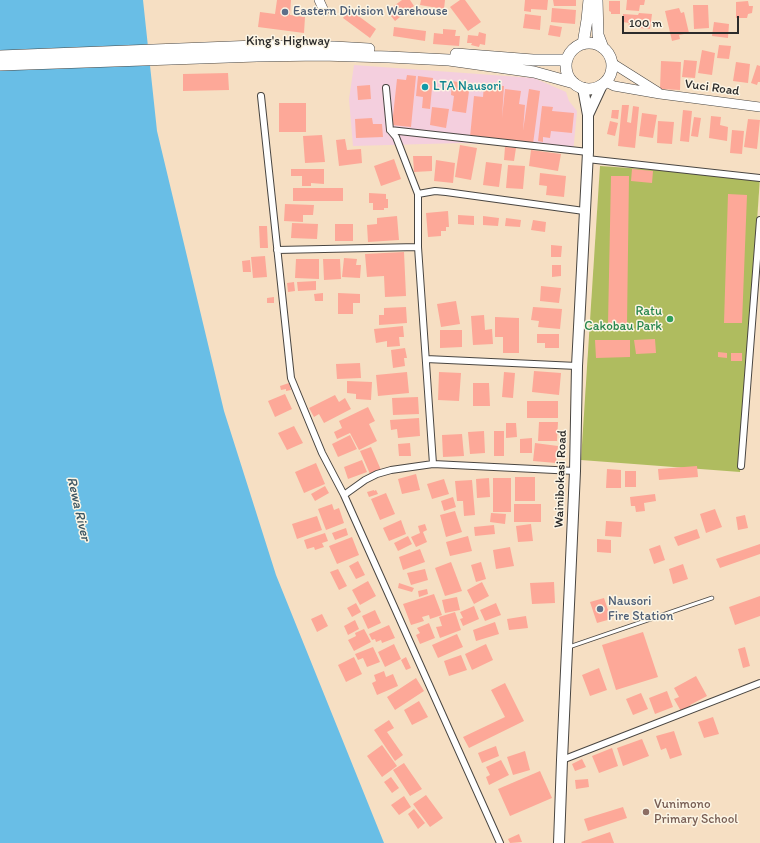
<!DOCTYPE html>
<html>
<head>
<meta charset="utf-8">
<style>
  body { margin:0 }
  #map { position:relative; width:760px; height:843px; overflow:hidden; background:#f6dfc3; font-family:Itim,sans-serif }
  canvas { display:block }
  .scale { position:absolute; left:622px; top:16px; width:117px; height:18px; box-sizing:border-box; border:2px solid #2b2b2b; border-top:0; padding-left:5px; font-size:12px; line-height:14px; white-space:nowrap; color:#2b2b2b; -webkit-text-stroke:3px #fcf5e5; paint-order:stroke }
</style>
</head>
<body>
<div id="map">
<canvas width="760" height="843"></canvas>
<div class="scale">100 m</div>
</div>
<script>
const ctx = document.querySelector('canvas').getContext('2d');
ctx.lineJoin = 'round';
function fill(path, color) {
  ctx.fillStyle = color;
  ctx.fill(path, 'evenodd');
}
function poly(rows) {
  const path = new Path2D();
  for (const r of rows) {
    if (r.length === 3) {
      path.moveTo(r[0] + r[2], r[1]);
      path.arc(r[0], r[1], r[2], 0, 2 * Math.PI);
      continue;
    }
    path.moveTo(r[0], r[1]);
    for (let i = 2; i < r.length; i += 2) path.lineTo(r[i], r[i + 1]);
  }
  return path;
}
function strokePath(path, color, width, dash) {
  ctx.strokeStyle = color;
  ctx.lineWidth = width;
  ctx.lineCap = dash ? 'butt' : 'round';
  ctx.setLineDash(dash || []);
  ctx.stroke(path);
}
function label(font, color, halo, rows, align = 'center') {
  ctx.font = font + ' Itim,sans-serif';
  ctx.lineWidth = 3;
  ctx.setLineDash([]);
  ctx.textBaseline = 'middle';
  ctx.strokeStyle = halo;
  ctx.fillStyle = color;
  for (const [text, x, y, turn = 0] of rows) {
    ctx.save();
    ctx.translate(x, y);
    ctx.rotate((+turn || 0) * Math.PI / 180);
    ctx.textAlign = isNaN(turn) ? turn : align;
    if (halo) ctx.strokeText(text, 0, 0);
    ctx.fillText(text, 0, 0);
    ctx.restore();
  }
}
fill(poly([
  [354,65,534,78,566,92,569,101,577,111,573,153,519,146,461,143,353,146,349,99]
]), '#f4cfde');
fill(poly([
  [600,166,760,177,740,472,581,460]
]), '#afbc5f');
fill(poly([
  [0,0,143,0,157,131,224,411,276,575,384,843,0,843]
]), '#69bee6');
fill(poly([
  [277,0,291,0,290,15,305,17,304,33,258,27,260,12,275,14],
  [402,0,410,0,414,6,395,21,387,11],
  [421,0,445,0,444,9,420,5],
  [460,0,465,0,481,22,468,31,450,7],
  [525,0,548,0,547,10,531,9,531,12,524,11],
  [553,0,576,0,576,6,554,6],
  [627,0,645,0,644,5,640,5,639,11,626,10],
  [609,1,620,1,620,14,611,14,611,12,609,11],
  [748,1,749,6,753,6,752,13,748,14,747,18,736,18,736,2],
  [693,5,708,5,709,28,694,29],
  [552,8,576,10,575,24,551,22],
  [679,8,681,13,684,12,689,33,679,35,680,39,672,41,665,11],
  [349,9,376,29,370,38,343,18],
  [639,13,652,14,650,29,628,27,629,23,623,22,623,14,638,15],
  [525,14,541,16,540,30,523,28],
  [714,22,729,24,728,38,712,36],
  [550,25,562,27,560,37,548,35],
  [394,27,426,31,425,41,393,36],
  [443,29,456,30,455,36,460,36,459,46,433,44,434,33,443,34],
  [479,32,486,34,485,45,480,44,479,47,471,45,472,43,467,43,468,35,478,36],
  [719,45,731,46,729,59,717,58],
  [702,50,715,53,712,75,698,73],
  [684,60,697,61,695,78,682,77],
  [661,61,681,62,680,90,660,89],
  [736,62,750,64,748,83,733,81],
  [757,65,760,66,760,82,758,82,757,85,751,83],
  [228,73,229,90,183,91,183,74],
  [407,75,416,76,411,127,392,125,397,79,406,80],
  [418,76,433,78,430,109,422,108,423,97,416,96],
  [452,81,470,84,466,113,452,111,454,96,451,95],
  [370,85,371,99,358,100,357,86],
  [484,85,504,86,502,118,505,89,521,91,519,104,525,105,523,131,529,89,540,91,533,144,470,137,474,96,483,97],
  [279,103,306,103,306,132,279,132],
  [622,105,629,105,627,122,631,123,633,106,639,107,635,148,618,146],
  [542,106,553,107,552,111,574,113,572,133,551,131,550,138,543,137,543,142,538,141],
  [432,107,449,109,446,128,430,125],
  [612,110,619,110,618,119,611,118],
  [683,110,692,111,689,142,680,141],
  [642,113,657,115,653,138,639,136],
  [711,116,721,117,720,125,728,127,727,141,709,138],
  [694,117,701,118,698,137,691,136],
  [372,118,373,124,382,124,383,137,356,138,355,119],
  [748,119,760,120,757,149,744,147],
  [610,121,618,123,615,136,607,134],
  [658,121,674,122,672,144,657,143],
  [732,130,744,131,742,154,730,153],
  [322,135,325,162,305,163,303,136],
  [345,139,347,150,361,149,362,163,339,166,336,140],
  [460,145,477,148,471,180,455,177],
  [505,147,516,148,514,161,504,160],
  [531,150,561,154,558,171,529,166],
  [413,156,432,156,432,171,414,172],
  [394,159,401,179,381,186,374,166],
  [436,160,455,163,453,183,434,181],
  [486,162,502,164,499,187,483,185],
  [508,165,525,166,523,189,506,188],
  [291,169,324,169,324,184,311,183,311,186,302,186,302,176,291,176],
  [632,169,653,171,652,183,631,181],
  [540,173,566,176,564,197,546,195,547,186,539,185],
  [611,176,629,176,627,324,608,324],
  [293,188,343,188,343,201,293,201],
  [369,193,386,194,386,199,388,199,388,208,384,208,384,210,373,210,373,203,369,203],
  [728,194,747,195,742,323,724,323],
  [285,204,314,205,313,215,303,215,303,222,284,221],
  [448,211,449,227,446,227,446,231,441,231,441,236,428,237,426,213],
  [458,215,474,216,474,225,458,224],
  [397,216,399,240,368,242,367,225,377,224,377,218],
  [483,216,499,218,498,226,483,225],
  [506,218,521,220,520,227,505,226],
  [533,220,546,222,545,232,531,230],
  [292,223,318,224,317,239,291,238],
  [335,224,353,224,353,241,335,241],
  [259,226,267,226,268,248,260,248],
  [551,245,562,246,561,257,551,257],
  [404,252,406,296,385,297,384,276,367,277,365,254],
  [265,256,267,277,253,278,251,257],
  [344,258,357,259,356,265,361,265,360,278,342,277],
  [296,259,319,259,319,279,295,278],
  [323,259,340,259,341,279,324,280],
  [250,260,251,272,243,272,242,261],
  [552,265,561,265,561,276,552,277],
  [316,281,316,290,298,291,297,282],
  [294,282,295,291,288,292,287,283],
  [541,286,561,288,559,303,540,301],
  [323,293,323,301,315,301,314,294],
  [338,293,360,294,360,303,353,303,353,314,338,314],
  [274,297,274,303,267,303,267,298],
  [456,301,460,324,441,327,437,304],
  [406,307,407,323,379,325,379,315,384,315,384,308],
  [533,307,562,309,560,329,538,327,539,321,531,320],
  [484,315,485,330,492,329,493,344,473,345,471,316],
  [495,317,519,318,519,353,503,353,503,337,495,337],
  [403,326,404,337,399,337,400,346,387,347,387,341,376,343,374,329],
  [440,330,462,330,462,347,440,348],
  [537,334,559,334,559,348,545,348,545,343,537,343],
  [655,339,656,353,636,354,634,340],
  [595,340,630,340,630,357,596,358],
  [405,348,407,358,404,358,405,366,393,368,391,350],
  [718,352,727,353,727,358,718,357],
  [731,353,742,353,742,361,731,361],
  [360,363,361,378,337,379,336,364],
  [534,371,561,373,559,395,532,392],
  [407,372,409,393,378,396,376,375],
  [439,372,461,373,459,401,438,400],
  [504,372,515,373,513,398,502,397],
  [347,381,372,382,371,400,356,399,356,394,347,393],
  [289,383,291,390,286,391,286,389,281,390,280,386],
  [473,383,489,383,490,406,473,406],
  [285,394,292,409,275,417,268,401],
  [335,395,339,402,345,398,351,409,324,423,319,414,314,417,309,408],
  [418,397,419,414,393,415,392,398],
  [527,401,558,401,558,418,527,418],
  [368,407,375,421,369,424,377,441,359,450,350,433,337,439,334,432,342,428,339,421],
  [419,418,420,436,398,438,397,429,391,430,390,420],
  [539,422,558,422,557,441,538,441],
  [506,423,516,423,517,437,506,438],
  [294,426,303,443,287,450,278,433],
  [484,431,485,453,470,454,468,432],
  [494,431,504,431,504,456,494,456],
  [462,434,464,456,443,457,442,435],
  [350,435,357,449,338,457,332,444],
  [532,438,532,453,520,453,520,439],
  [410,443,411,456,399,456,398,444],
  [535,443,558,446,556,463,533,461],
  [371,447,381,470,370,474,360,451],
  [362,460,367,472,348,479,344,467],
  [316,463,325,484,304,493,295,472],
  [697,466,698,477,659,480,658,469],
  [607,469,621,470,621,488,606,488],
  [625,471,636,471,636,487,625,487],
  [416,474,420,490,402,494,398,479],
  [515,477,535,477,535,501,515,501],
  [489,478,490,497,477,498,476,479],
  [493,478,511,478,511,512,493,512],
  [444,479,449,494,432,499,427,484],
  [472,480,475,515,464,516,463,501,457,501,455,481],
  [325,486,329,493,315,501,311,494],
  [374,490,374,491,376,490,378,494,369,497,367,492],
  [386,493,395,514,380,520,371,499],
  [655,494,656,501,644,503,645,511,636,512,635,506,631,506,630,497],
  [453,497,456,507,444,511,441,501],
  [332,504,334,510,339,508,344,523,326,530,318,509],
  [514,504,541,504,541,522,514,522],
  [715,509,722,527,706,533,700,514],
  [455,511,462,532,446,537,440,515],
  [491,513,506,514,505,524,490,522],
  [745,515,748,528,738,530,736,517],
  [317,516,322,530,297,539,292,524],
  [401,520,406,534,389,541,383,528],
  [606,521,622,522,621,537,605,536],
  [425,524,427,530,423,532,427,542,416,547,411,537,420,533,418,526],
  [531,524,533,541,518,542,516,526],
  [494,525,495,534,475,536,474,527],
  [346,528,348,535,335,540,332,533],
  [697,529,700,538,678,546,674,537],
  [325,533,328,541,322,543,324,547,315,550,314,547,307,549,304,540],
  [408,536,412,544,398,551,394,543],
  [468,536,472,551,450,556,446,542],
  [352,537,359,555,337,564,329,546],
  [597,539,611,540,611,553,597,552],
  [760,544,760,554,720,568,716,559],
  [660,545,665,560,654,564,649,549],
  [510,547,514,566,496,569,493,550],
  [420,549,425,562,403,570,399,557],
  [358,561,365,575,356,579,349,566],
  [451,562,462,591,445,596,435,568],
  [481,562,486,579,476,582,471,565],
  [683,564,688,579,673,584,669,569],
  [338,569,347,586,339,590,330,572],
  [425,569,428,580,411,585,407,573],
  [368,581,376,596,360,605,352,590],
  [482,582,489,596,474,604,467,590],
  [554,582,555,603,532,604,530,583],
  [399,583,414,588,412,592,398,588],
  [427,589,428,594,419,597,418,591],
  [434,594,442,615,430,619,429,615,422,617,424,621,411,625,403,604],
  [760,596,760,616,735,625,729,607],
  [457,597,460,610,445,613,442,600],
  [604,598,611,619,597,623,590,602],
  [356,603,361,612,352,617,347,608],
  [496,603,501,615,485,621,480,610],
  [474,606,479,619,463,626,460,619,463,618,460,612],
  [375,610,381,623,368,629,362,616],
  [455,612,461,630,440,638,436,627,442,626,439,617],
  [322,614,328,626,317,632,311,619],
  [526,616,528,628,509,630,507,619],
  [355,620,359,629,348,635,344,626],
  [495,622,499,634,476,641,473,630],
  [429,623,435,638,420,644,416,635,420,633,417,628],
  [389,625,395,638,382,643,381,640,376,642,375,639,372,640,369,634],
  [364,629,371,642,354,651,348,640,356,636,355,633],
  [643,632,658,677,616,690,602,645],
  [457,634,463,647,438,658,432,645],
  [394,644,401,659,385,667,378,652],
  [486,644,493,660,472,670,465,654],
  [373,647,380,662,367,667,363,658,358,660,355,654],
  [745,647,750,666,743,668,738,649],
  [461,655,467,670,449,676,444,661],
  [354,657,362,674,346,682,338,665],
  [406,657,411,668,406,670,401,660],
  [599,668,607,690,590,696,582,675],
  [384,671,386,677,393,674,398,686,377,695,372,683,376,681,374,675],
  [696,676,707,696,690,705,692,708,682,713,674,699,679,697,674,688],
  [416,678,424,691,395,710,387,697],
  [505,683,524,721,469,748,463,737,505,717,491,690],
  [667,691,673,707,655,714,649,698],
  [641,693,648,709,633,715,626,699],
  [419,701,428,717,412,725,404,710],
  [713,717,719,734,704,738,698,722],
  [389,720,394,728,387,732,403,755,395,761,374,730],
  [674,731,682,755,670,759,666,748,661,750,656,736],
  [642,739,649,756,623,766,617,748],
  [382,745,397,766,382,777,367,756],
  [496,746,499,756,482,763,478,753],
  [612,748,618,766,599,773,592,756],
  [525,751,530,770,513,775,507,757],
  [582,759,586,767,575,771,572,764],
  [501,760,509,775,489,785,486,777,490,775,486,767],
  [404,763,422,789,410,796,393,770],
  [540,771,552,798,510,816,498,789],
  [391,777,399,788,392,793,384,782],
  [588,779,589,787,576,789,575,780],
  [426,795,443,818,430,827,413,804],
  [404,796,411,807,399,815,391,805],
  [623,807,627,818,588,831,584,819],
  [414,809,425,823,418,829,408,814],
  [610,832,614,843,582,843,581,842],
  [519,834,522,842,510,843,508,839]
]), '#fda898');
const lane = poly([
  [569,647,712,598]
]);
const street = poly([
  [386,88,390,130,396,137,418,194,418,247,433,464],
  [261,96,291,378,322,453,344,495,500,843],
  [390,130,588,152],
  [587,159,760,178],
  [418,194,435,191,446,192,584,211],
  [277,250,418,247],
  [426,359,577,366],
  [741,466,760,220],
  [344,495,365,480,377,474,391,470,433,464,575,471],
  [562,760,760,683]
]);
const secondary = poly([
  [319,0,324,11],
  [612,63,658,92],
  [606,82,614,86,660,94,760,107]
]);
const primary = poly([
  [588,115,602,85],
  [559,843,562,760,575,471,577,366,588,152,588,115,583,88]
]);
const highway = poly([
  [597,0,598,35,603,48],
  [589,66,23],
  [583,44,587,20,589,0],
  [456,54,533,60,567,60],
  [0,56,256,46,334,47,369,49],
  [0,65,257,56,321,55,389,57,449,60,534,72,574,83]
]);
strokePath(lane, '#494642', 4.5);
strokePath(street, '#494642', 8);
strokePath(secondary, '#494642', 10);
strokePath(primary, '#494642', 12);
strokePath(highway, '#494642', 12);
strokePath(lane, '#fff', 3);
strokePath(street, '#fff', 6);
strokePath(secondary, '#fff', 9);
strokePath(primary, '#fff', 10);
strokePath(highway, '#fff', 11);
for (const [x, y, r, color] of [
  [285,12,4,"#5c6f8a"],
  [425,87,4,"#0f9aa8"],
  [670,319,4,"#2e9e5b"],
  [600,609,4,"#5c6f8a"],
  [646,812,4,"#8d6e63"]
]) {
  const dot = new Path2D();
  dot.arc(x, y, r, 0, 2 * Math.PI);
  ctx.fillStyle = color;
  ctx.fill(dot);
  strokePath(dot, '#fcf5e5', 1.5);
}
label('13px', '#4e5e75', '#fcf5e5', [
  ["Eastern Division Warehouse",293,12],
  ["Nausori",608,602],
  ["Fire Station",608,617]
], 'left');
label('13px', '#2b2b2b', '#fcf5e5', [
  ["King's Highway",288,42],
  ["Vuci Road",712,88,8],
  ["Wainibokasi Road",561,479,-88]
]);
label('13px', '#0d838f', '#fcf5e5', [
  ["LTA Nausori",433,87]
], 'left');
label('13px', '#27864d', '#fcf5e5', [
  ["Ratu",662,312],
  ["Cakobau Park",662,327]
], 'right');
label('13px', '#785e54', '#fcf5e5', [
  ["Vunimono",654,805],
  ["Primary School",654,820]
], 'left');
label('italic 14px', '#3e5763', '#fcf5e5', [
  ["Rewa River",78,509,77]
]);
</script>
</body>
</html>
